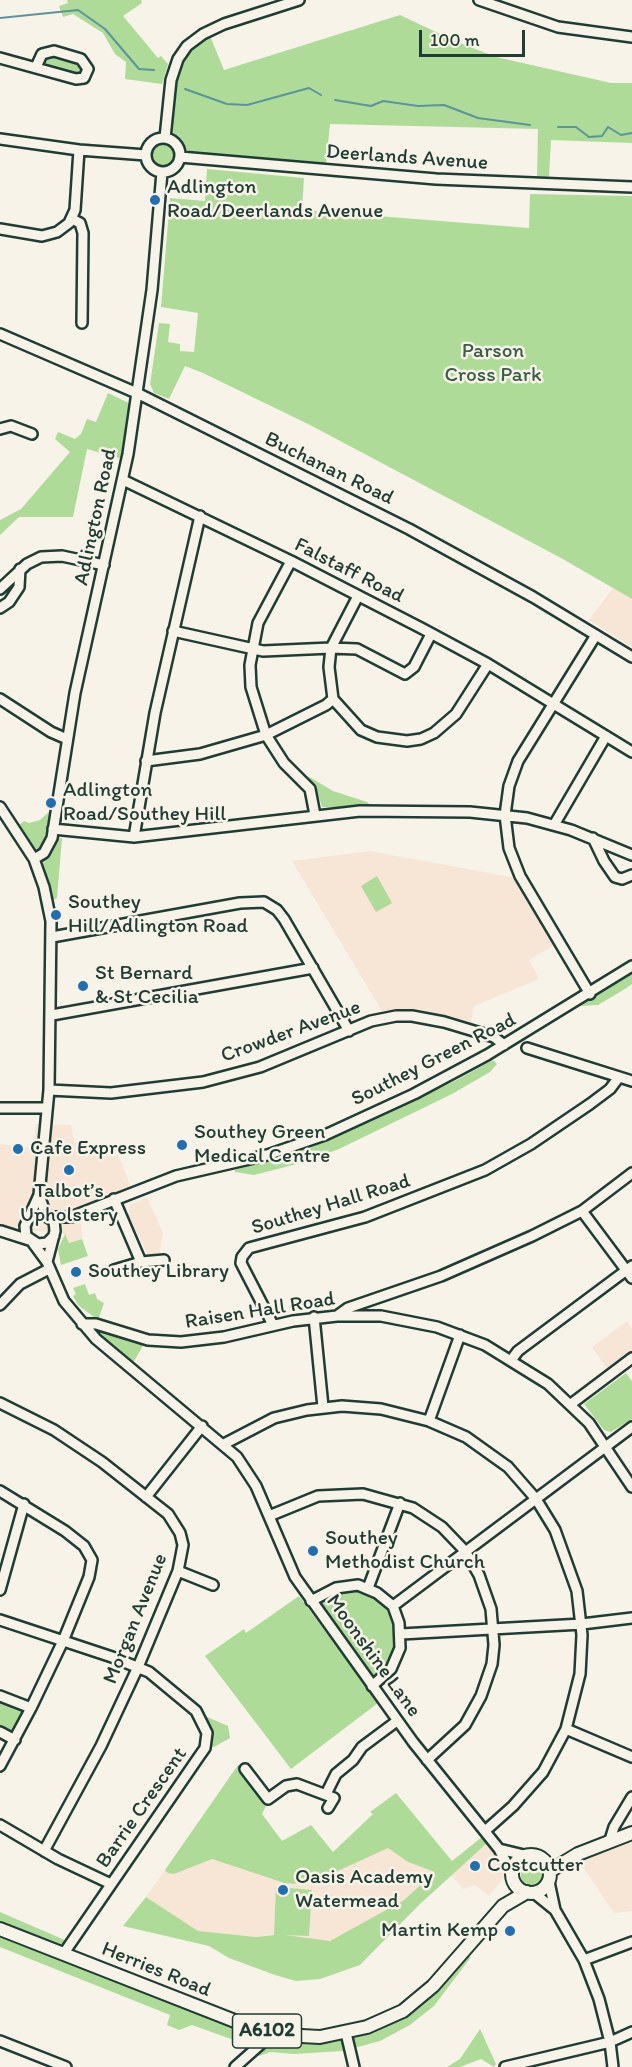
<!DOCTYPE html>
<html>
<head>
<meta charset="utf-8">
<style>
  body { margin:0 }
  #map { position:relative; width:632px; height:2067px; overflow:hidden; background:#f7f3e8; font-family:Itim,sans-serif }
  canvas { display:block }
  .scale { position:absolute; left:419px; top:30px; width:106px; height:27px; box-sizing:border-box; border:3px solid #1f3d34; border-top:0; padding-left:8px; font-size:18px; line-height:21px; white-space:nowrap; color:#1f3d34; -webkit-text-stroke:4px #f7f3e8; paint-order:stroke }
</style>
</head>
<body>
<div id="map">
<canvas width="632" height="2067"></canvas>
<div class="scale">100 m</div>
</div>
<script>
const ctx = document.querySelector('canvas').getContext('2d');
ctx.lineJoin = 'round';
function fill(path, color) {
  ctx.fillStyle = color;
  ctx.fill(path, 'evenodd');
}
function poly(rows) {
  const path = new Path2D();
  for (const r of rows) {
    if (r.length === 3) {
      path.moveTo(r[0] + r[2], r[1]);
      path.arc(r[0], r[1], r[2], 0, 2 * Math.PI);
      continue;
    }
    path.moveTo(r[0], r[1]);
    for (let i = 2; i < r.length; i += 2) path.lineTo(r[i], r[i + 1]);
  }
  return path;
}
function strokePath(path, color, width, dash) {
  ctx.strokeStyle = color;
  ctx.lineWidth = width;
  ctx.lineCap = dash ? 'butt' : 'round';
  ctx.setLineDash(dash || []);
  ctx.stroke(path);
}
function label(font, color, halo, rows, align = 'center') {
  ctx.font = font + ' Itim,sans-serif';
  ctx.lineWidth = 5;
  ctx.setLineDash([]);
  ctx.textBaseline = 'middle';
  ctx.strokeStyle = halo;
  ctx.fillStyle = color;
  for (const [text, x, y, turn = 0] of rows) {
    ctx.save();
    ctx.translate(x, y);
    ctx.rotate((+turn || 0) * Math.PI / 180);
    ctx.textAlign = isNaN(turn) ? turn : align;
    if (halo) ctx.strokeText(text, 0, 0);
    ctx.fillText(text, 0, 0);
    ctx.restore();
  }
}
fill(poly([
  [613,588,632,599,632,647,589,620],
  [370,851,516,878,555,945,529,960,539,979,474,1006,471,1023,418,1009,382,1011,292,861],
  [36,1124,71,1125,74,1142,82,1149,118,1155,127,1176,131,1191,81,1221,82,1239,68,1243,65,1234,0,1227,0,1144,33,1148],
  [147,1197,163,1233,159,1256,148,1255,128,1215,130,1205],
  [627,1321,632,1329,632,1358,611,1374,592,1347],
  [632,1833,632,1911,614,1913,575,1855],
  [487,1843,499,1857,504,1868,504,1877,489,1896,475,1885,463,1889,451,1875],
  [388,1848,408,1862,436,1871,404,1900,330,1941,276,1934,256,1937,198,1931,146,1897,165,1870,168,1873,212,1859,283,1883,314,1882]
]), '#f7e5d5');
fill(poly([
  [67,0,141,0,142,3,123,16,158,58,161,56,168,64,162,84,125,79,126,62,115,54,103,33,73,14,63,17,59,6,68,3],
  [400,15,455,41,496,57,611,83,632,83,632,143,551,140,549,178,537,178,538,129,330,124,326,164,193,154,184,148,171,131,178,72,184,57,210,36,224,70],
  [53,55,79,62,82,66,81,74,76,75,48,68,42,59],
  [163,155,12],
  [207,169,304,178,302,210,529,228,530,194,632,196,632,599,561,558,310,425,203,373,185,366,169,399,154,393,150,384,159,323,170,324,168,342,180,344,180,351,194,352,198,313,161,307,170,198,205,201],
  [108,393,135,406,126,460,87,449,73,517,19,517,0,535,0,520,21,509,70,452,55,439,58,432,75,439,81,434,87,419,96,422],
  [308,776,333,791,367,802,373,807,322,807,316,788],
  [50,811,43,848,34,849,19,825,24,821,29,823,40,820],
  [62,838,57,898,52,901,41,865,56,839],
  [377,876,392,903,376,912,361,886],
  [632,972,632,984,625,989,598,1005,580,1006],
  [493,1060,497,1064,490,1072,452,1094,339,1149,301,1163,254,1175,235,1172,235,1170,310,1148,455,1081],
  [65,1234,69,1243,82,1239,88,1256,61,1265,58,1249],
  [85,1284,89,1295,95,1293,97,1299,104,1303,98,1320,78,1305,73,1296,76,1294,73,1288],
  [96,1328,144,1344,133,1363,97,1333],
  [626,1373,632,1381,632,1419,611,1432,604,1430,584,1404],
  [359,1591,367,1593,388,1610,397,1631,390,1662,374,1678,321,1606,320,1601,336,1592],
  [299,1596,378,1703,291,1769,205,1656,244,1629,246,1633],
  [5,1701,23,1708,25,1712,13,1734,0,1728,0,1702],
  [205,1716,228,1726,230,1738,214,1747,210,1746,211,1733],
  [238,1765,266,1806,262,1814,282,1841,311,1825,333,1852,373,1814,370,1812,396,1793,452,1861,482,1837,487,1843,419,1905,360,1965,320,1979,296,1981,275,1975,229,1958,209,1946,123,1926,146,1897,198,1931,256,1937,274,1935,276,1887,312,1890,309,1936,285,1935,330,1941,404,1900,435,1872,408,1862,388,1848,314,1882,298,1884,284,1883,212,1859,174,1874,168,1873,165,1870],
  [533,1875,12],
  [0,1912,67,1941,58,1946,0,1922],
  [0,1934,250,2032,255,2042,242,2043,192,2025,179,2030,167,2025,170,2015,0,1947],
  [467,1955,471,1957,434,2006,410,2025,380,2041,343,2051,294,2054,270,2052,259,2056,256,2053,274,2040,321,2042,353,2037,393,2023,414,2009],
  [480,2029,496,2064,494,2067,481,2059,460,2067,447,2067,460,2059]
]), '#afdb99');
strokePath(poly([
  [0,18,78,10,105,29,139,69,154,70],
  [185,89,227,104,247,105,309,88,321,95],
  [335,100,371,106,383,101,418,106,444,105,478,118,530,125],
  [558,127,576,127,589,137,602,136,608,127,621,135,632,133]
]), '#5b949d', 2);
const minor = poly([
  [479,0,558,27,632,37],
  [0,58,76,79,84,78,88,69,81,59,54,51,42,54,36,67],
  [165,138,171,80,178,59,187,46,203,34,224,24,299,0],
  [163,155,17],
  [0,139,79,150,146,155],
  [180,157,436,179,632,187],
  [72,219,80,223,83,233,82,323],
  [0,229,42,236,57,232,69,223,75,210,79,150],
  [0,334,139,394,409,529,533,597,632,657],
  [0,429,11,426,32,434],
  [123,480,291,561,423,629,488,664,632,752],
  [291,561,258,623,250,665,251,687,266,735,284,763,310,789,315,815],
  [0,589,27,564,41,557,62,556,104,565],
  [358,596,331,648,329,667,333,699,361,730,377,737,407,741,421,739,434,733,456,714,488,664],
  [0,608,9,602,19,587,20,569],
  [173,631,263,651,331,648,357,649,405,674,414,667,431,634],
  [0,699,51,732,67,739],
  [146,761,200,754,266,735,326,705,333,699],
  [0,807,34,859,44,887,51,921,49,1090,39,1195,46,1215],
  [554,825,606,736],
  [53,829,134,837,360,811,470,812,527,818,571,830,632,855],
  [134,837,155,713,200,516],
  [593,838,604,861,615,877,622,879,632,875],
  [34,859,44,853,52,838,75,693,128,454,152,290,162,172],
  [52,937,240,903,264,902,277,910,284,919,349,1031],
  [590,994,520,876,509,848,505,815,509,786,518,761,596,635],
  [52,1015,313,968],
  [527,1048,632,1081],
  [49,1090,111,1093,203,1082,260,1067,371,1021,396,1016,412,1016,444,1022,494,1037,504,1045],
  [0,1108,47,1108],
  [39,1195,25,1226,26,1236,38,1244,47,1243,54,1236],
  [114,1199,141,1262],
  [582,1211,632,1278],
  [49,1217,71,1217,176,1176,267,1155,325,1135,414,1094,487,1055,632,966],
  [27,1221,33,1215,42,1214,54,1221,55,1231,47,1262],
  [1,1231,29,1240],
  [33,1243,47,1262,64,1301,96,1339,237,1457,256,1486,295,1577,413,1742,499,1849,513,1875],
  [114,1270,141,1262,164,1260],
  [0,1305,20,1284,49,1269],
  [337,1316,348,1308,441,1276,532,1236,582,1211,632,1173],
  [314,1317,323,1407],
  [82,1324,96,1324,148,1340,181,1342,224,1337,293,1321,337,1316,381,1316,437,1327,485,1345,548,1384,589,1423,632,1487],
  [273,1325,241,1263,242,1257,249,1248,365,1217,485,1170,531,1144,590,1104,610,1089,619,1077],
  [512,1359,518,1351,632,1266],
  [0,1403,54,1430,102,1462,168,1514,180,1533,183,1545,178,1571,138,1667,101,1746,44,1851],
  [571,1404,632,1358],
  [429,1421,460,1335],
  [224,1444,274,1418,307,1410,342,1406,381,1409,429,1421,466,1437,508,1467,536,1499,555,1530,577,1591,582,1635,580,1674,566,1729,543,1772,513,1806,485,1831],
  [0,1491,65,1531,84,1546,92,1560,89,1577,63,1641,31,1708,0,1766],
  [146,1497,202,1426],
  [269,1516,318,1496,363,1494,413,1508,442,1527,465,1551,479,1575,491,1609,494,1645,492,1664,481,1696,465,1725,427,1760],
  [178,1571,213,1585],
  [368,1588,400,1503],
  [0,1590,24,1504],
  [311,1601,336,1588,358,1585,377,1593,393,1606,399,1623,400,1648,391,1669,372,1686],
  [393,1606,632,1427],
  [0,1620,112,1657,149,1672,196,1711,207,1733,205,1748,198,1758,64,1953],
  [401,1634,582,1624,632,1618],
  [0,1696,31,1708],
  [566,1729,632,1757],
  [0,1732,15,1740],
  [245,1769,268,1799,286,1786,297,1784,334,1798,328,1808],
  [326,1794,336,1774,353,1760,362,1747,397,1721],
  [0,1825,58,1859,111,1884],
  [610,1840,614,1827,632,1797],
  [499,1849,528,1856],
  [549,1882,555,1910,584,1960,599,1999,610,2042,613,2067],
  [534,1893,555,1910],
  [584,1960,632,1942],
  [346,2033,354,2067],
  [0,2041,66,2067],
  [235,2067,262,2043,268,2032],
  [505,2067,610,2042,632,2032]
]);
const major = poly([
  [531,1874,19],
  [550,1871,578,1854,632,1833],
  [0,1929,245,2025,283,2035,320,2037,367,2027,403,2011,433,1986,503,1906,527,1892]
]);
strokePath(minor, '#1f3d34', 14);
strokePath(major, '#1f3d34', 16);
strokePath(minor, '#f7f3e8', 9);
strokePath(major, '#f7f3e8', 12);
for (const [x, y, r, color] of [
  [155,200,6,"#1f6fb2"],
  [51,803,6,"#1f6fb2"],
  [56,915,6,"#1f6fb2"],
  [83,986,6,"#1f6fb2"],
  [182,1145,6,"#1f6fb2"],
  [18,1149,6,"#1f6fb2"],
  [69,1170,6,"#1f6fb2"],
  [76,1272,6,"#1f6fb2"],
  [313,1551,6,"#1f6fb2"],
  [475,1866,6,"#1f6fb2"],
  [283,1890,6,"#1f6fb2"],
  [510,1931,6,"#1f6fb2"]
]) {
  const dot = new Path2D();
  dot.arc(x, y, r, 0, 2 * Math.PI);
  ctx.fillStyle = color;
  ctx.fill(dot);
  strokePath(dot, '#f7f3e8', 2);
}
for (const [x, y, w] of [
  [267,2031,69]
]) {
  const box = new Path2D();
  box.roundRect(x - w / 2, y - 17, w, 34, 4.5);
  ctx.fillStyle = '#f7f3e8';
  ctx.fill(box);
  strokePath(box, '#1f3d34', 1.5);
}
label('bold 20px', '#1f3d34', null, [
  ["A6102",267,2031]
]);
label('21px', '#1f3d34', '#f7f3e8', [
  ["Deerlands Avenue",407,158,4],
  ["Buchanan Road",329,469,26],
  ["Adlington Road",96,517,-78],
  ["Falstaff Road",349,571,27],
  ["Crowder Avenue",291,1032,-20],
  ["Southey Green Road",434,1060,-27],
  ["Southey Hall Road",331,1205,-17],
  ["Raisen Hall Road",260,1311,-9],
  ["Morgan Avenue",136,1619,-68],
  ["Moonshine Lane",373,1656,54],
  ["Barrie Crescent",142,1808,-55],
  ["Herries Road",156,1970,22]
]);
label('21px', '#1f3d34', '#f7f3e8', [
  ["Adlington",167,188],
  ["Road/Deerlands Avenue",167,212],
  ["Adlington",63,791],
  ["Road/Southey Hill",63,815],
  ["Southey",68,903],
  ["Hill/Adlington Road",68,927],
  ["St Bernard",95,974],
  ["& St Cecilia",95,998],
  ["Southey Green",194,1133],
  ["Medical Centre",194,1157],
  ["Cafe Express",30,1149],
  ["Talbot’s",69,1192,"center"],
  ["Upholstery",69,1216,"center"],
  ["Southey Library",88,1272],
  ["Southey",325,1539],
  ["Methodist Church",325,1563],
  ["Costcutter",487,1866],
  ["Oasis Academy",295,1878],
  ["Watermead",295,1902],
  ["Martin Kemp",498,1931,"right"]
], 'left');
label('21px', '#3c5d48', '#f7f3e8', [
  ["Parson",493,352],
  ["Cross Park",493,376]
]);
</script>
</body>
</html>
